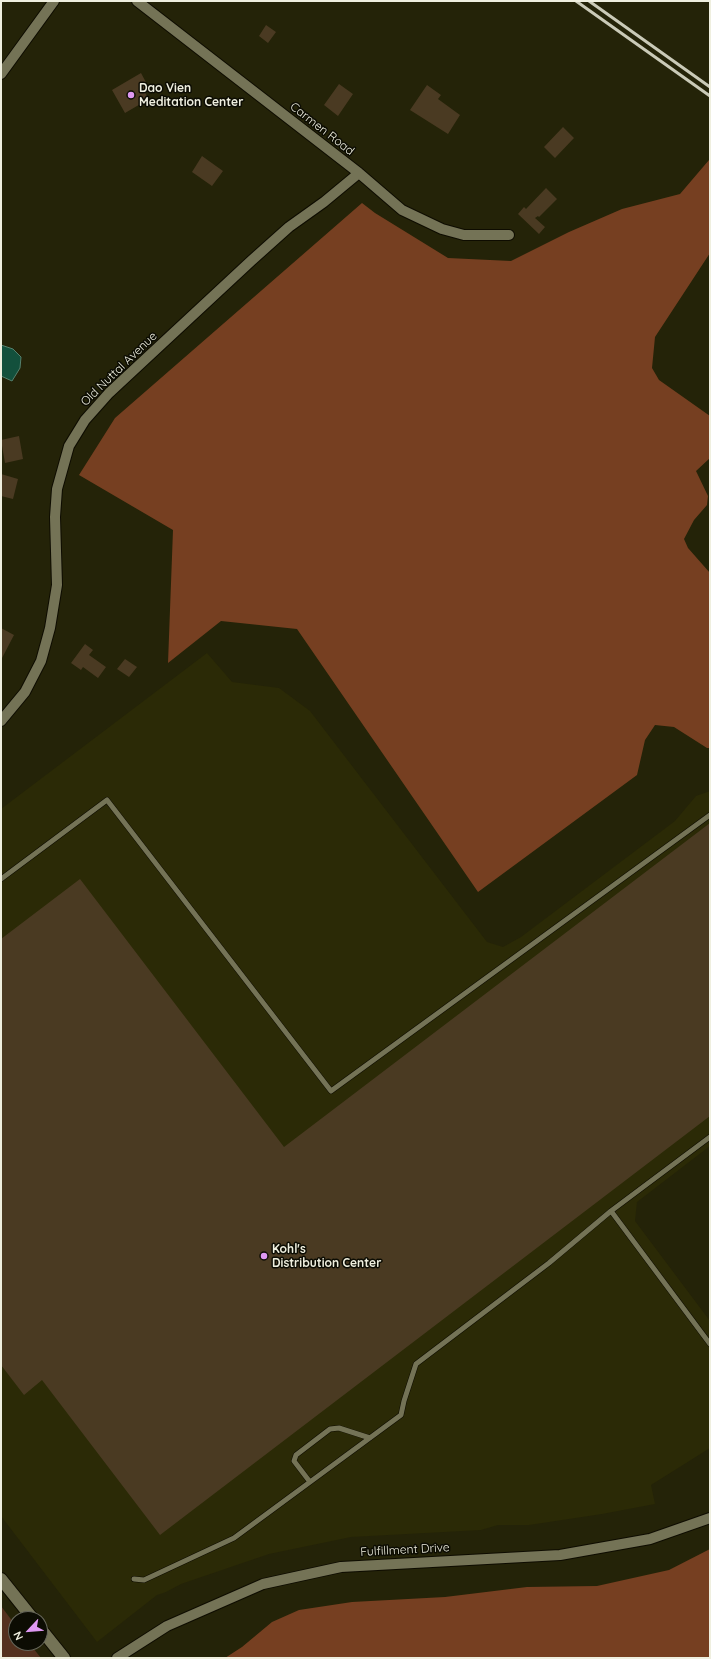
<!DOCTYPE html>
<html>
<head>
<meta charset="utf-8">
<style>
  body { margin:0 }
  #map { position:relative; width:711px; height:1659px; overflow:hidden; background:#242308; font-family:Quicksand,sans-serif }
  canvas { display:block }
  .frame { position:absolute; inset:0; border:2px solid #efefdf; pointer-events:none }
  .north { position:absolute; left:8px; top:1611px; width:40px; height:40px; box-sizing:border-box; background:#0c0c03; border:1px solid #67675b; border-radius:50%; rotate:244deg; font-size:11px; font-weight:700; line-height:16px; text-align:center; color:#efefdf }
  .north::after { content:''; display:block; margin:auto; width:14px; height:18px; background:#de98f2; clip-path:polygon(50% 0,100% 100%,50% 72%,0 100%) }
</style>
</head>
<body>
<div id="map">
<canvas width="711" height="1659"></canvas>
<div class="frame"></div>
<div class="north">N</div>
</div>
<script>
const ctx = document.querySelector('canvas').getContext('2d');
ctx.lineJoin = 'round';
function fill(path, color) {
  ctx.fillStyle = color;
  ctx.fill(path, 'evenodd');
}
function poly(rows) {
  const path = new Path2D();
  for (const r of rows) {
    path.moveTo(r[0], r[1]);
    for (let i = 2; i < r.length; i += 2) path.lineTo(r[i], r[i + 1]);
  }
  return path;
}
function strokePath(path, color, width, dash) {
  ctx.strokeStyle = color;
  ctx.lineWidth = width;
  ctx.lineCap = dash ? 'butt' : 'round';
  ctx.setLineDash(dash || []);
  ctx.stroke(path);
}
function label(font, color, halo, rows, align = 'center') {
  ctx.font = font + ' Quicksand,sans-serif';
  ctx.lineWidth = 3;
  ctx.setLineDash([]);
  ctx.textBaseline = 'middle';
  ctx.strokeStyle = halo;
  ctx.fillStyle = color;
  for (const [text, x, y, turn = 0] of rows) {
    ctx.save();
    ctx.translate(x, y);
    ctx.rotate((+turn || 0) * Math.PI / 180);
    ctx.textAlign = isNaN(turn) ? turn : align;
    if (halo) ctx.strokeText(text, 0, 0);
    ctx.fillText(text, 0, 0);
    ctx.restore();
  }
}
fill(poly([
  [207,653,232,682,279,688,310,711,487,942,503,947,521,937,675,821,696,796,710,791,710,1146,637,1202,635,1221,710,1321,710,1448,651,1485,655,1504,602,1514,529,1525,498,1525,481,1530,351,1537,269,1554,181,1584,166,1592,157,1595,97,1642,1,1516,1,809]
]), '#2b2a06');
fill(poly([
  [1,1606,16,1626,16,1643,29,1643,41,1658,1,1658]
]), '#54311e');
fill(poly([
  [709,160,710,253,655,337,652,368,659,380,710,416,710,458,696,471,708,496,707,505,694,520,684,539,688,548,710,573,710,748,707,748,674,727,655,725,645,740,637,775,478,892,297,629,221,621,168,663,173,530,79,475,115,418,362,203,375,213,448,258,511,261,569,232,622,209,680,194],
  [710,1549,710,1658,225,1658,242,1647,272,1622,299,1610,352,1602,445,1597,527,1587,597,1586,669,1570]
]), '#763f21');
const water = poly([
  [1,345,13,349,21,357,20,368,12,381,1,376,1,345]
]);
fill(water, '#13503c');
strokePath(water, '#55806d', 1);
fill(poly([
  [266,25,276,32,268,43,259,36],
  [141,73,149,88,144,91,149,99,125,113,112,90],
  [339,84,353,94,338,116,324,105],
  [427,85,441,95,438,99,460,115,448,134,410,110],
  [563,127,574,138,555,158,544,147],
  [202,156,223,171,212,186,192,172],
  [546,188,557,199,539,217,538,216,535,218,545,227,539,234,518,214,524,207,526,209],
  [19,436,23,459,5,463,1,440],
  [1,474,18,479,13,499,1,496],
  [1,628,14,635,1,660],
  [85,644,93,650,89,655,106,667,98,678,83,667,81,670,71,663],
  [125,659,137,667,129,677,117,669],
  [710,823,710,1116,160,1535,42,1380,24,1395,1,1365,1,939,80,879,284,1147]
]), '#4a3a22');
const service = poly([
  [1,879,107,800,331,1091,710,815],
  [611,1211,710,1344],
  [310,1482,294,1461,296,1455,330,1429,339,1428,370,1438],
  [134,1579,144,1580,234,1538,401,1415,404,1401,416,1364,549,1263,611,1211,710,1137]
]);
const minor = poly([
  [137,1,359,173,402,210,442,229,464,235,509,235],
  [1,74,54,1],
  [1,721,25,692,41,661,50,628,57,585,55,517,57,489,69,446,85,420,109,393,251,261,289,227,324,202,359,173],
  [117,1658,167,1626,263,1584,341,1567,560,1555,650,1539,710,1518]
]);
const tertiary = poly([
  [1,1579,33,1619],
  [40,1628,64,1658]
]);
strokePath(service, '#0e0c00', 6);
strokePath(minor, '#0e0c00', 12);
strokePath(tertiary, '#0e0c00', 14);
strokePath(service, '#747356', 5);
strokePath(minor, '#747356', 10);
strokePath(tertiary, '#747356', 12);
strokePath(poly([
  [576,1,710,96],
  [589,1,710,87]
]), '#cacab8', 3);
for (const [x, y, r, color] of [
  [131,95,4,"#de98f2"],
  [264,1256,4,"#de98f2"]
]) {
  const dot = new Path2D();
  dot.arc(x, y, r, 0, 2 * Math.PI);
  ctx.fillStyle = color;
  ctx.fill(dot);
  strokePath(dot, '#0c0c03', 1.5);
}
label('bold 12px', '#efefdf', '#0c0c03', [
  ["Dao Vien",139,88],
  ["Meditation Center",139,102],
  ["Kohl's",272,1249],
  ["Distribution Center",272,1263]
], 'left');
label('12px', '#efefdf', '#0c0c03', [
  ["Carmen Road",322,129,38],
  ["Old Nuttal Avenue",119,369,-44],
  ["Fulfillment Drive",405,1550,-3]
]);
</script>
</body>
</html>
